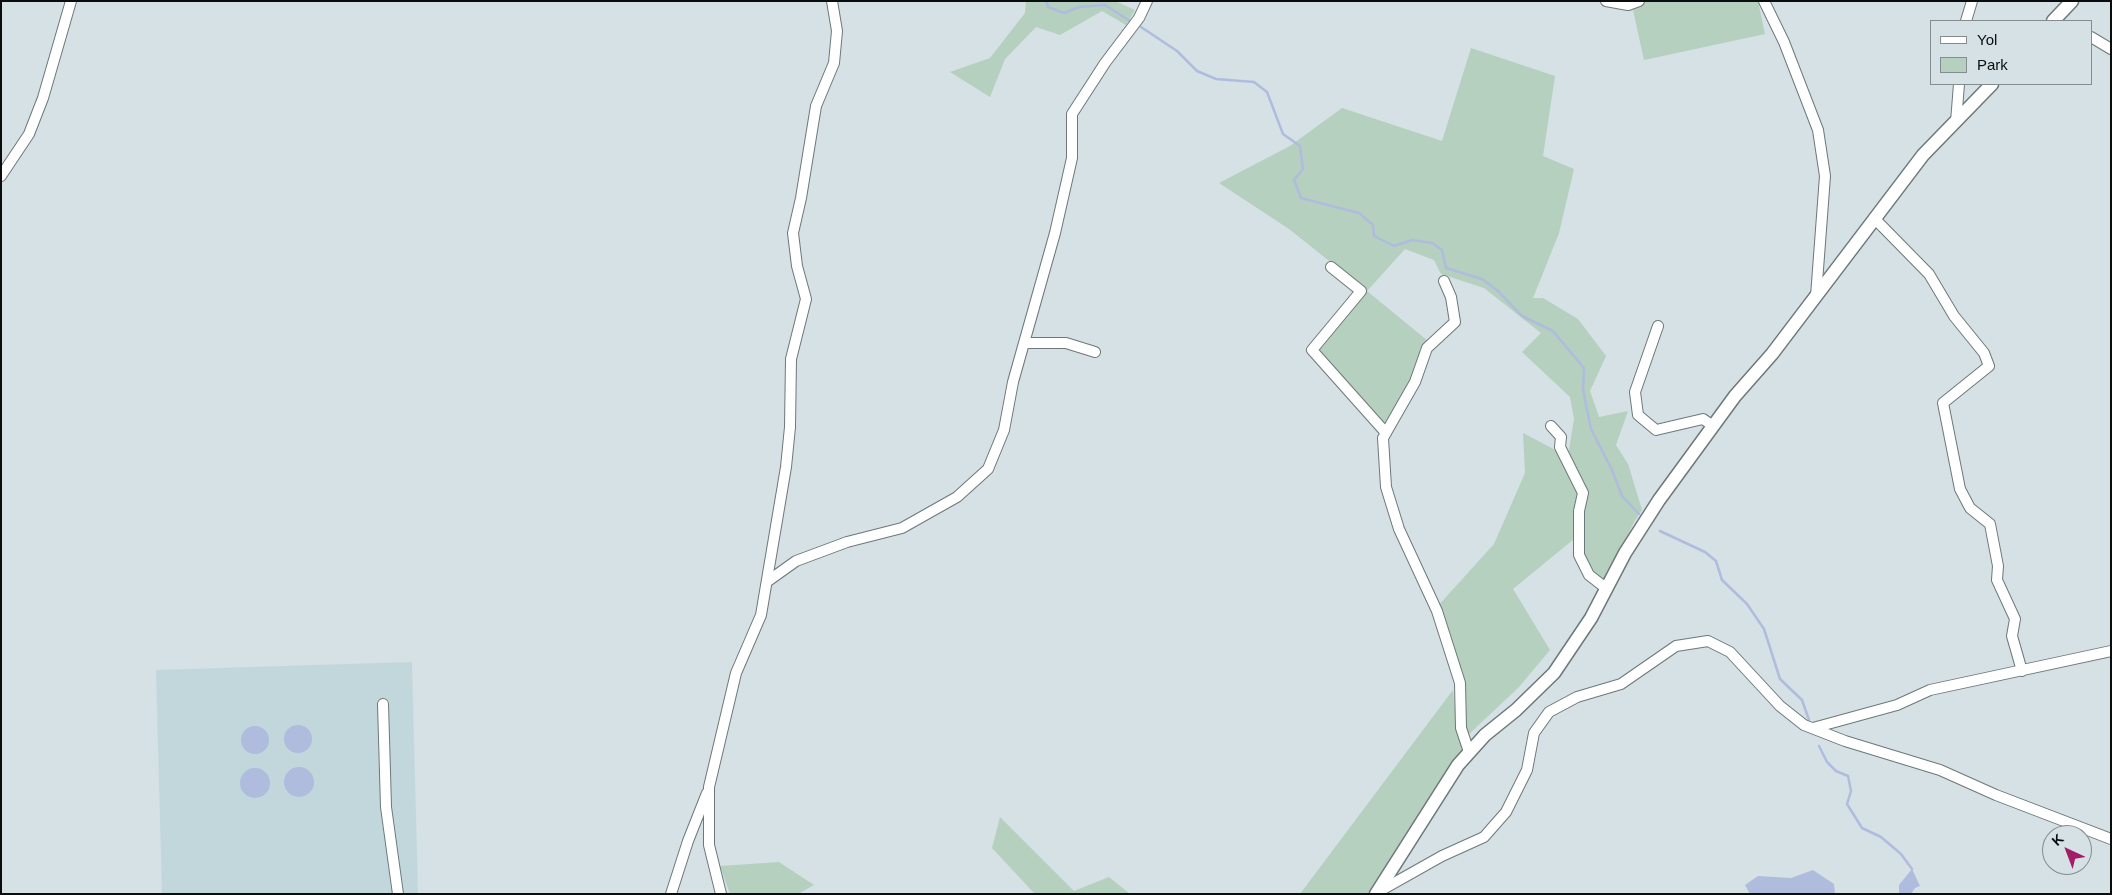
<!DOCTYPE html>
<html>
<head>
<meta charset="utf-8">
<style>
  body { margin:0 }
  #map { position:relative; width:2112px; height:895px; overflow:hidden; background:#d5e1e4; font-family:Arial,sans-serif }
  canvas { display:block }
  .frame { position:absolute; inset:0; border:2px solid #090d0d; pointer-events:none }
  .legend { position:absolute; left:1930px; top:20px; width:162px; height:65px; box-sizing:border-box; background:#d5e1e4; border:1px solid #838c8e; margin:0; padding:6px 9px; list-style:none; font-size:15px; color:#090d0d }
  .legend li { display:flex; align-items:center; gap:10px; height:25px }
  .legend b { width:25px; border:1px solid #838c8e }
  .north { position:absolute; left:2042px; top:825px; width:50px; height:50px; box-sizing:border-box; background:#d5e1e4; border:1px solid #838c8e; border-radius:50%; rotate:317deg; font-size:14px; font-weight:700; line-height:20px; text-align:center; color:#090d0d }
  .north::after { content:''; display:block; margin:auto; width:18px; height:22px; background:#a31c68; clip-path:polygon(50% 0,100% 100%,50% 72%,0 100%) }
</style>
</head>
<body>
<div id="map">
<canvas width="2112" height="895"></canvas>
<div class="frame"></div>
<ul class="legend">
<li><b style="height:6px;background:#fff"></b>Yol</li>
<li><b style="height:14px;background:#b5d0be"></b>Park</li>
</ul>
<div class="north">K</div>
</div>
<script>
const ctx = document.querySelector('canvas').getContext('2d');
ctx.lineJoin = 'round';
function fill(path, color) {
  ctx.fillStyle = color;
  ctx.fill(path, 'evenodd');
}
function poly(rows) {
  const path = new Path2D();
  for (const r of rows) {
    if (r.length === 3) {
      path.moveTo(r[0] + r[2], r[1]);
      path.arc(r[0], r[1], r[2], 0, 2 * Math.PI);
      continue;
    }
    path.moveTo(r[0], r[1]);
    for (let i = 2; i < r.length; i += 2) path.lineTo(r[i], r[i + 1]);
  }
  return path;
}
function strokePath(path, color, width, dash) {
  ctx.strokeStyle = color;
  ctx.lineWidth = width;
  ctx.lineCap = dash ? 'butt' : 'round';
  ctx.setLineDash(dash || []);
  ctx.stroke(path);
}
fill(poly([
  [412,662,418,894,162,894,156,670]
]), '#c2d7db');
fill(poly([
  [1026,1,1115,1,1135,10,1126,25,1102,11,1060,35,1036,27,1005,59,990,97,950,72,990,58,1025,13],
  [1631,1,1758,1,1765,34,1644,60],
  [1471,48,1555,76,1543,156,1574,169,1559,233,1533,298,1543,298,1578,319,1606,356,1590,391,1599,417,1628,411,1616,445,1628,464,1642,510,1634,522,1605,582,1590,572,1582,552,1583,512,1568,456,1574,419,1570,397,1522,352,1541,333,1484,288,1441,274,1434,260,1405,249,1367,291,1428,341,1414,380,1386,428,1316,350,1367,291,1289,229,1219,183,1290,146,1342,108,1442,141],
  [1523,433,1561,453,1580,491,1574,539,1513,589,1550,650,1519,687,1468,735,1464,725,1463,681,1437,607,1494,544,1525,473],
  [1453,690,1457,728,1463,751,1370,894,1300,894],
  [1000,817,1074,891,1109,877,1130,894,1035,894,992,848],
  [779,862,814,885,798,894,730,894,720,866]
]), '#b5d0be');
fill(poly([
  [298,739,14],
  [255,740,14],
  [299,782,15],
  [255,783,15],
  [1912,869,1920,886,1915,888,1911,894,1899,894,1899,885],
  [1813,870,1834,884,1835,894,1750,894,1745,885,1758,876,1791,878]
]), '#afbcde');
strokePath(poly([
  [1046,1,1048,7,1064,13,1079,7,1105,5,1130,21],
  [1141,27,1177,51,1197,71,1216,79,1254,82,1267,92,1283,134,1300,146,1303,169,1294,180,1301,198,1359,213,1373,225,1374,236,1394,246,1412,240,1432,243,1442,250,1446,268,1482,279,1497,290,1522,316,1553,331,1584,368,1583,390,1591,429,1612,470,1622,496,1639,514],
  [1660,531,1705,552,1716,561,1722,580,1747,604,1764,629,1780,679,1802,700,1809,720],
  [1819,746,1827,762,1836,771,1848,776,1851,791,1847,804,1862,828,1881,837,1901,854,1912,869]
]), '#afbcde', 2.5);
const minor = poly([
  [1606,1,1628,5,1639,1],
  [1764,1,1784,42,1818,130,1825,176,1816,296],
  [1966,21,1972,1],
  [2091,37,2111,49],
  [1956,122,1959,84],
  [1,176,29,134,43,98,71,1],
  [1874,218,1929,274,1954,316,1984,353,1989,366,1943,403,1960,489,1970,508,1990,524,1998,566,1997,580,2015,619,2012,636,2022,671],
  [1331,267,1361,291,1312,350,1386,433],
  [1444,281,1451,297,1455,322,1427,348,1415,382,1383,438,1386,487,1399,529,1437,611,1460,683,1461,728,1469,752],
  [1658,326,1635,392,1638,415,1656,430,1703,419,1713,426],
  [1025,343,1066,343,1095,352],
  [1551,426,1561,437,1560,447,1583,493,1579,511,1579,555,1589,575,1607,589],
  [768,581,796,561,847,542,902,528,957,497,988,469,1004,430,1013,382,1055,233,1072,158,1072,114,1105,63,1139,18,1147,1],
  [383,704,386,807,398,894],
  [1813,728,1897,705,1930,690,2111,651],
  [1378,892,1442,856,1484,837,1506,812,1527,770,1534,733,1549,712,1577,697,1621,684,1676,646,1708,641,1730,652,1780,706,1804,725,1845,741,1940,770,1996,795,2111,839],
  [671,894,688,841,707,793],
  [721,894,709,845,709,787,736,673,761,615,786,467,790,427,791,359,806,299,797,266,793,233,801,198,816,106,834,63,837,31,832,1]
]);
const tertiary = poly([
  [2053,21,2072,1],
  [1376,894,1458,765,1485,735,1516,710,1554,673,1591,618,1625,553,1659,500,1735,396,1772,354,1923,155,1992,84]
]);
strokePath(minor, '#6d787a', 12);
strokePath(tertiary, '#6d787a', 15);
strokePath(minor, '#fff', 10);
strokePath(tertiary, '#fff', 12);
</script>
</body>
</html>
